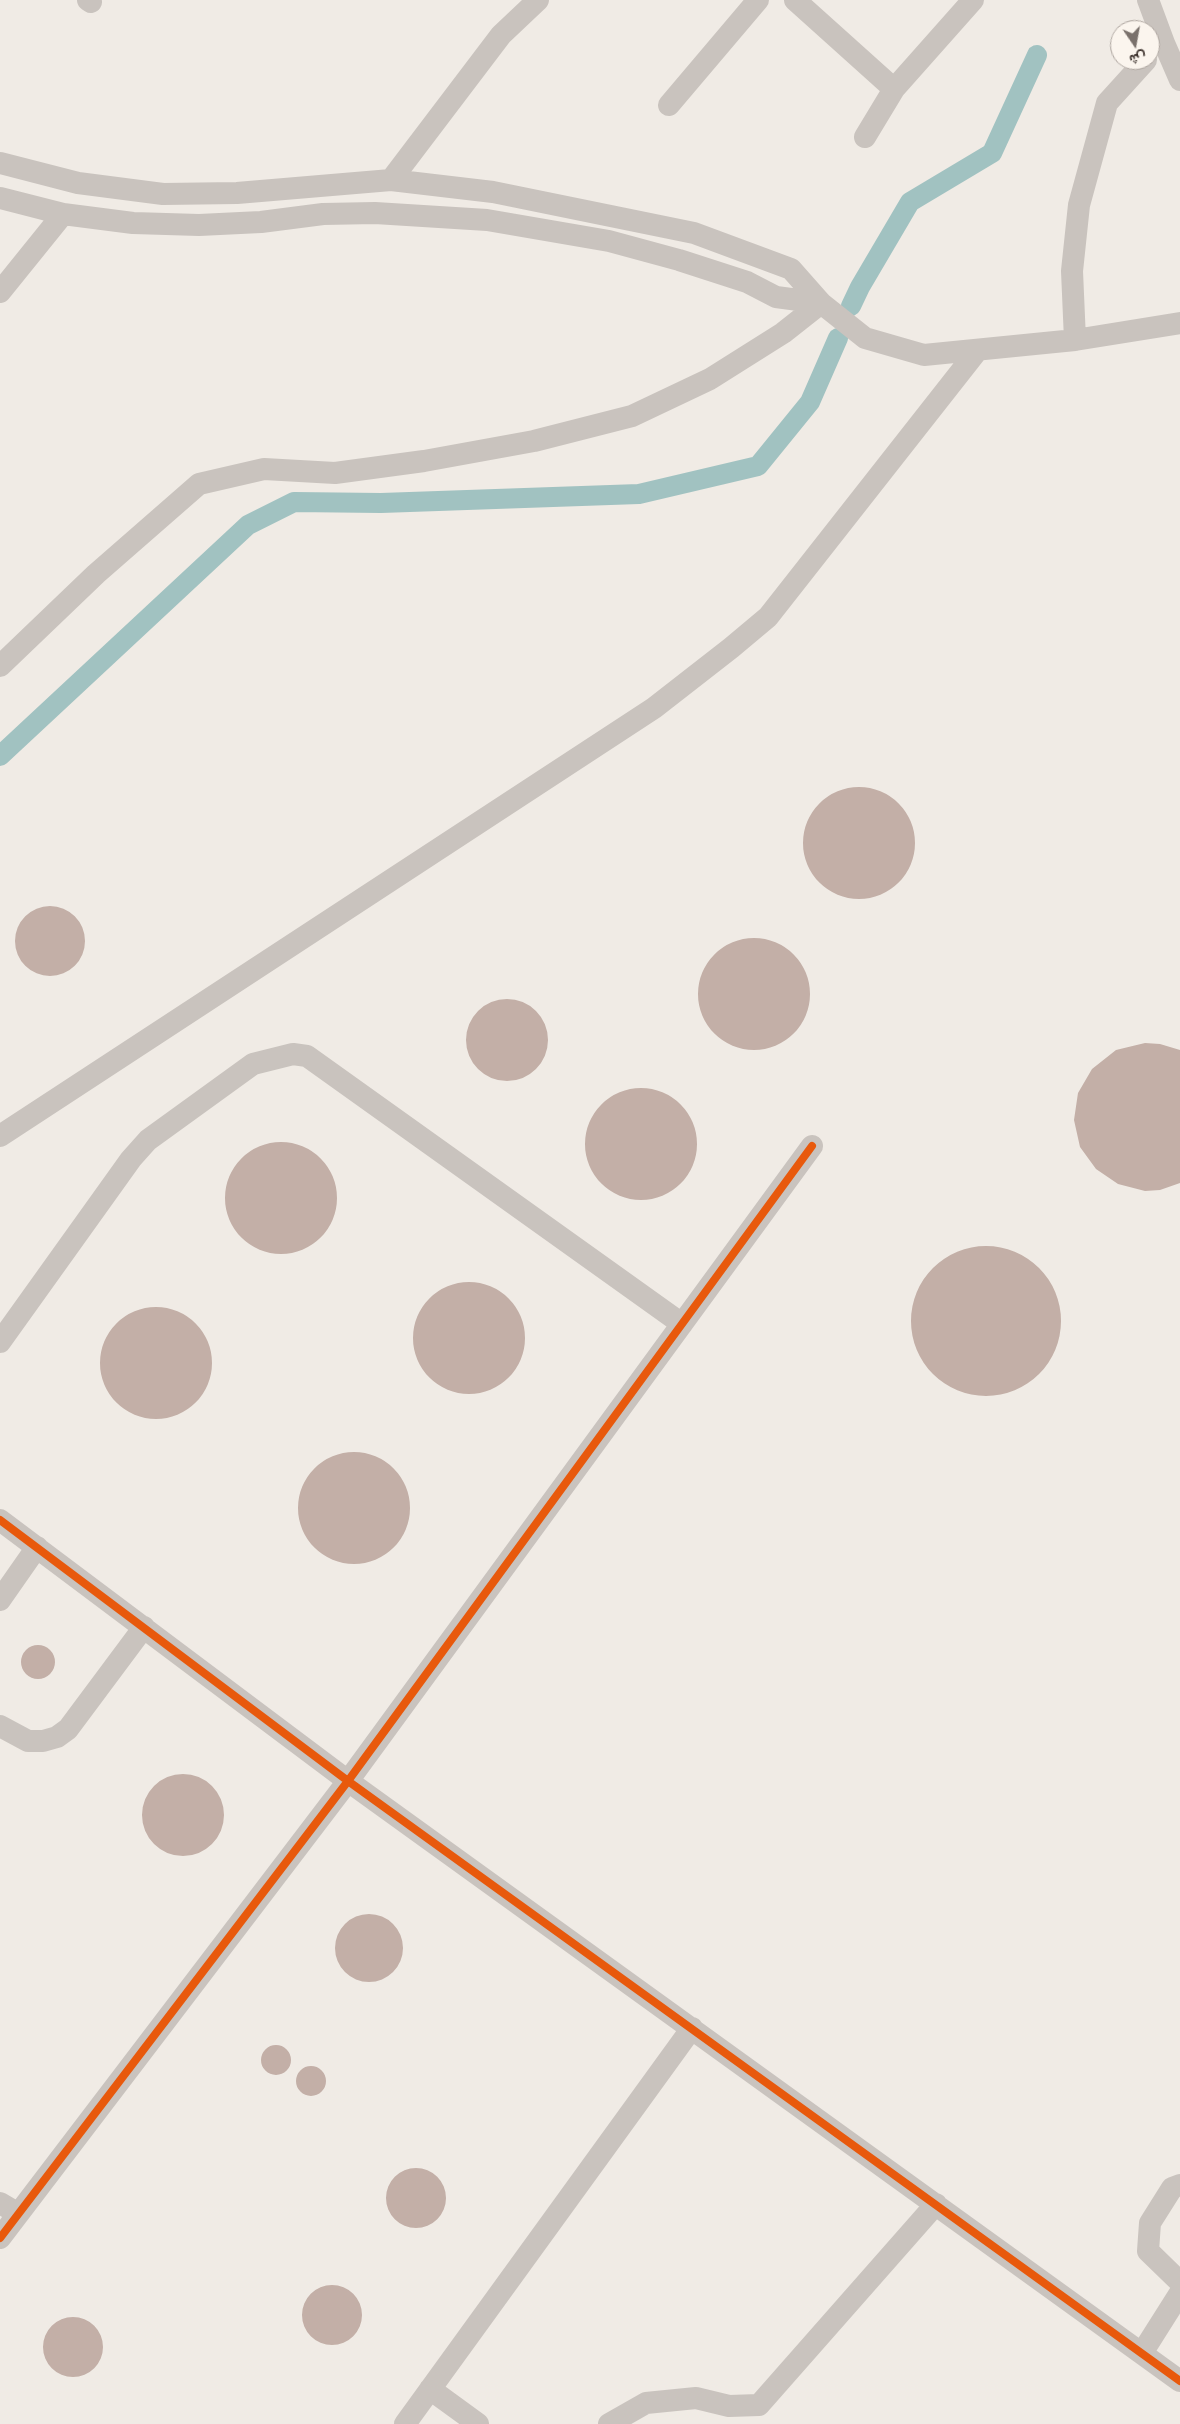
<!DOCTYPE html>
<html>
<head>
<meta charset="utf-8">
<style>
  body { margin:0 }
  #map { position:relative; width:1180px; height:2424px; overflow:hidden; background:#f0ebe5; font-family:"IBM Plex Sans",Vazirmatn,sans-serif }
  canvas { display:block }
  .north { position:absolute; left:1110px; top:20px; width:50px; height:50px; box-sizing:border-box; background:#fbf5ee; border:1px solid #aea6a0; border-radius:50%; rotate:168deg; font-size:14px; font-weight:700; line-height:20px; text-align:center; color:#3b302b }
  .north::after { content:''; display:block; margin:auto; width:18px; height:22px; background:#7a716c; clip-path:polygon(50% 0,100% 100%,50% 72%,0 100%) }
</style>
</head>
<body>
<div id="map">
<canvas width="1180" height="2424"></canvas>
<div class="north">ش</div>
</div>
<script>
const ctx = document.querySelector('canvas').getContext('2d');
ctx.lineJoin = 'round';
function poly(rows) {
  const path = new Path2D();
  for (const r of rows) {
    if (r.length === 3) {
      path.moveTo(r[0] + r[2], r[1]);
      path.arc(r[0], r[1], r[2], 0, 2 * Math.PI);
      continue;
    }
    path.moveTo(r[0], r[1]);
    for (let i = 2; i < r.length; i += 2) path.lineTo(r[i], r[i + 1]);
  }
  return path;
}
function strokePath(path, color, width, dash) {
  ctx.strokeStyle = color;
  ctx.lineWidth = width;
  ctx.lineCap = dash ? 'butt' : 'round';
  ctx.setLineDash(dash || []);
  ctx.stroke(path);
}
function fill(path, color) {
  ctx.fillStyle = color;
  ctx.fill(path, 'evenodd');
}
strokePath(poly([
  [851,306,860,287,910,202,992,153,1037,55],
  [0,756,248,525,294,502,381,503,639,494,758,466,810,402,838,338]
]), '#a1c2c1', 20);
fill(poly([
  [859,843,56],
  [50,941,35],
  [754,994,56],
  [507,1040,41],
  [1145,1043,1160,1044,1180,1050,1180,1183,1160,1190,1145,1191,1118,1184,1096,1169,1080,1147,1074,1120,1078,1093,1092,1069,1116,1050],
  [641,1144,56],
  [281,1198,56],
  [986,1321,75],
  [469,1338,56],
  [156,1363,56],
  [354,1508,56],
  [38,1662,17],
  [183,1815,41],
  [369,1948,34],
  [276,2060,15],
  [311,2081,15],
  [416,2198,30],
  [332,2315,30],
  [73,2347,30]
]), '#c3afa7');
strokePath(poly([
  [88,0,91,2],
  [795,0,894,89],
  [1148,0,1164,43,1180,80],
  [669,105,758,0],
  [865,137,894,89,973,0],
  [0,163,78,183,163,194,237,193,391,180,493,192,694,233,791,269,821,303,865,338,924,355,1075,340,1180,323],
  [391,180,501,35,538,0],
  [0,198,63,214,133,223,199,225,261,222,323,214,375,213,487,220,609,241,679,260,747,282,776,297,821,303],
  [0,292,63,214],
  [1075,340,1072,271,1079,205,1107,103,1146,60],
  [0,666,96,574,199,484,264,469,335,473,424,461,534,441,632,416,710,379,783,333,821,303],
  [0,1136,654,708,731,648,768,617,977,351],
  [0,1342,131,1159,148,1140,253,1064,293,1054,307,1056,682,1324],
  [0,1520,348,1781,1180,2381],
  [0,1600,37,1547],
  [0,1726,28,1741,43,1741,57,1737,68,1729,144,1627],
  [1180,2185,1172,2188,1150,2223,1148,2251,1180,2282],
  [0,2203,17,2213],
  [0,2238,348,1781,812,1146],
  [1142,2353,1180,2293],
  [430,2389,478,2424],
  [405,2424,692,2028],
  [609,2424,646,2403,696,2398,729,2406,759,2405,936,2204]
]), '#c9c3be', 22);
strokePath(poly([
  [0,1520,348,1781,1180,2381],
  [0,2238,348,1781,812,1146]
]), '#e8590c', 8);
</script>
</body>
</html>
